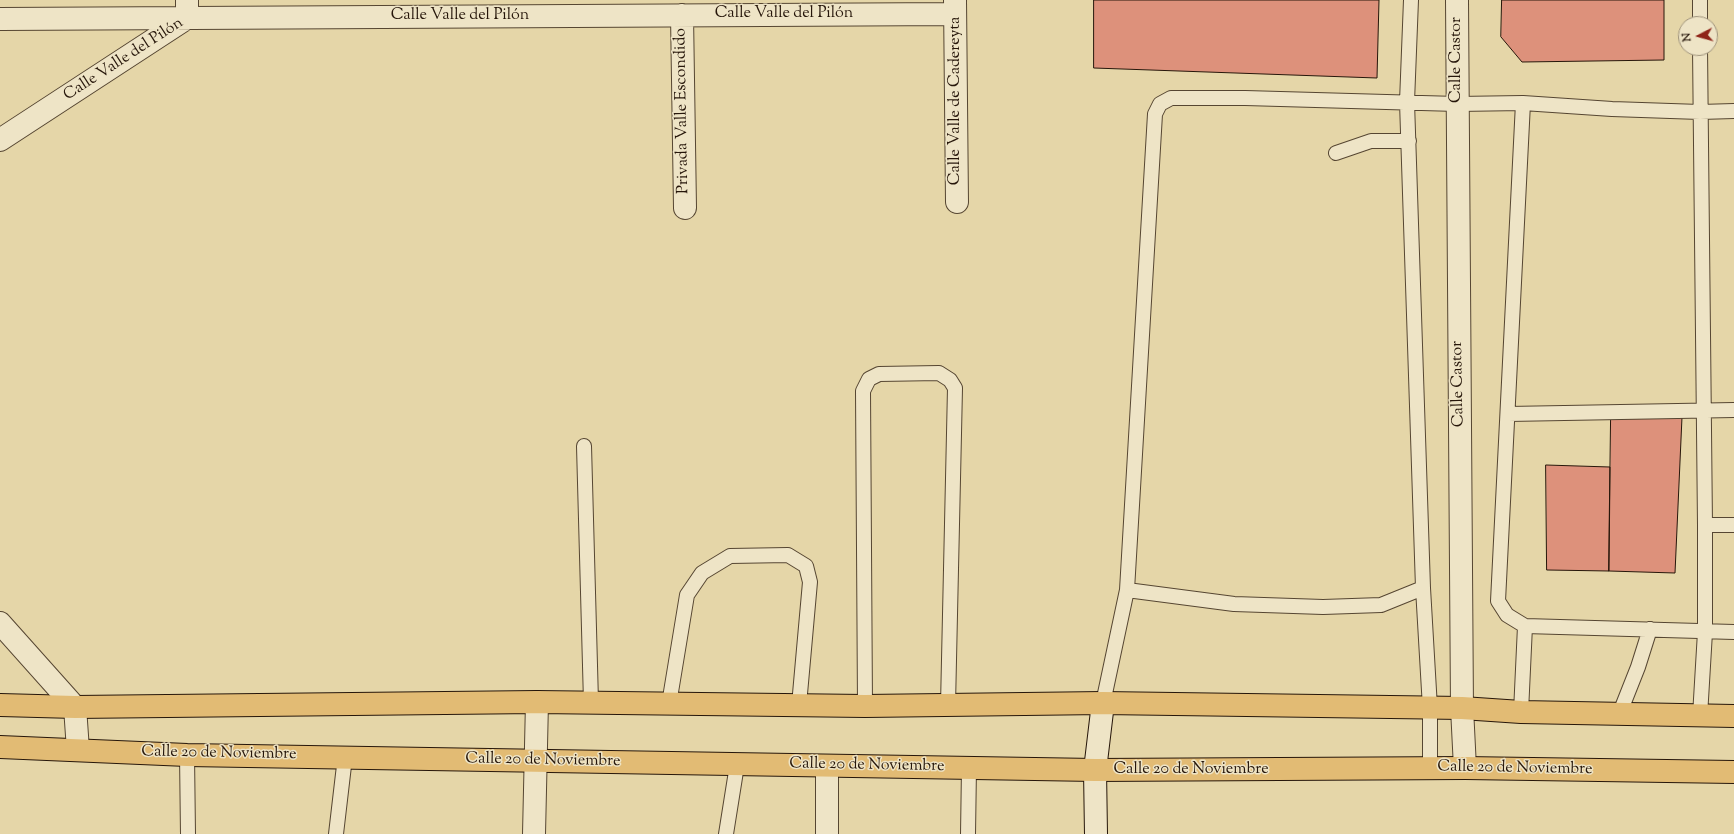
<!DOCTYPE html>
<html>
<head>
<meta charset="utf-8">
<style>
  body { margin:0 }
  #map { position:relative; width:1734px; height:834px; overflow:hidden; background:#e5d6a8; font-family:"Sorts Mill Goudy",serif }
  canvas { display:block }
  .north { position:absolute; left:1678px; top:16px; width:40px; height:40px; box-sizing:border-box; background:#eee4c6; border:1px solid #9e927b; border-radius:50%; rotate:264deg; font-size:11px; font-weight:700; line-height:16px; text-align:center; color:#26160a }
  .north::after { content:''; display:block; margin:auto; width:14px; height:18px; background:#8f2418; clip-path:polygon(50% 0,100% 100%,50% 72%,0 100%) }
</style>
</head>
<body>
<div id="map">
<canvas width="1734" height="834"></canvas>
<div class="north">N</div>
</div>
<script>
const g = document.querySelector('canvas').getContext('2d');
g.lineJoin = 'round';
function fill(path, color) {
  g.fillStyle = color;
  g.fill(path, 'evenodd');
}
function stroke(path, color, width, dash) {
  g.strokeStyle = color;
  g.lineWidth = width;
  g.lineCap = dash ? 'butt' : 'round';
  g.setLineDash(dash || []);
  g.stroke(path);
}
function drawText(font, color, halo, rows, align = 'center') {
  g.font = font + ' "Sorts Mill Goudy",serif';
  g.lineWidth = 3;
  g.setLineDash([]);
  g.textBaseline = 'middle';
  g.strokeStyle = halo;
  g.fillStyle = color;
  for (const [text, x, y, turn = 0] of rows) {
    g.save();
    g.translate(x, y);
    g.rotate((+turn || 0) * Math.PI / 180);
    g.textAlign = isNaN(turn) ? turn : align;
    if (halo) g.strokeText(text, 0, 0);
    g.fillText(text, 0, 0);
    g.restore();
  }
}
const building = new Path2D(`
  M1094,0H1379L1377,78L1094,68Z
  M1502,0H1664V60L1522,62L1501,37Z
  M1611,417H1682L1675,573L1609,571Z
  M1546,465L1610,467L1609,571L1547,570Z`);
const lane = new Path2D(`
  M1411,0L1407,102L1423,588L1430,708V768
  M1700,0V24
  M1700,48L1705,525V632L1700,716
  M1523,103L1498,601L1507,615L1525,626L1734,632
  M1336,153L1371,141H1409
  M1508,414L1734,410
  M584,446L591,702
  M1705,525H1734
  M1127,590L1234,604L1323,607L1381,605L1423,588
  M1103,703L1127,590L1155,114L1160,104L1171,98H1245L1457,104L1523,103L1612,109L1700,112L1734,111
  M669,704L687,595L702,573L730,556L788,555L806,566L810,582L799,705
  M865,706L863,391L869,379L879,374L939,373L950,380L955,388L948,705
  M1521,712L1525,626
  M1619,715L1638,667L1650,629
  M187,755L188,834
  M336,834L345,757
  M726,834L737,765
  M968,834L969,768`);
const street = new Path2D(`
  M955,0L957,202
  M1457,0L1462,708L1465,768
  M682,15L685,208
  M187,18V0
  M0,19L955,14
  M0,140L187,18
  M0,623L75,707L78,750
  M534,834L537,702
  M827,834V766`);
const secondary = new Path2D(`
  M1096,834L1095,770L1103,703`);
const primary = new Path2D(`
  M0,705L75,707L537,702L865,706L1103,703L1462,708L1521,712L1734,716
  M0,747L187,755L1095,770L1465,768L1734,772`);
const streetNames = [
  ["Calle Valle del Pilón",784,14],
  ["Calle Valle del Pilón",460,16],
  ["Calle Valle del Pilón",124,60,-33],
  ["Calle Castor",1457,60,-90],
  ["Calle Valle de Cadereyta",956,101,-90],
  ["Privada Valle Escondido",683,111,-91],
  ["Calle Castor",1459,384,-91],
  ["Calle 20 de Noviembre",219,754,1],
  ["Calle 20 de Noviembre",543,761,1],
  ["Calle 20 de Noviembre",867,766,1],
  ["Calle 20 de Noviembre",1515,769,1],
  ["Calle 20 de Noviembre",1191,770]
];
fill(building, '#dd917b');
stroke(building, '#26160a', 1);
stroke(lane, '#564632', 16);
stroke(street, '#564632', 24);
stroke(secondary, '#26160a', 24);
stroke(primary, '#26160a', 24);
stroke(lane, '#eee4c6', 14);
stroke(street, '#eee4c6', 22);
stroke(secondary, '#eee4c6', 22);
stroke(primary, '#e2bb74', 22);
drawText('16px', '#26160a', '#eee4c6', streetNames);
</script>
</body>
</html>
